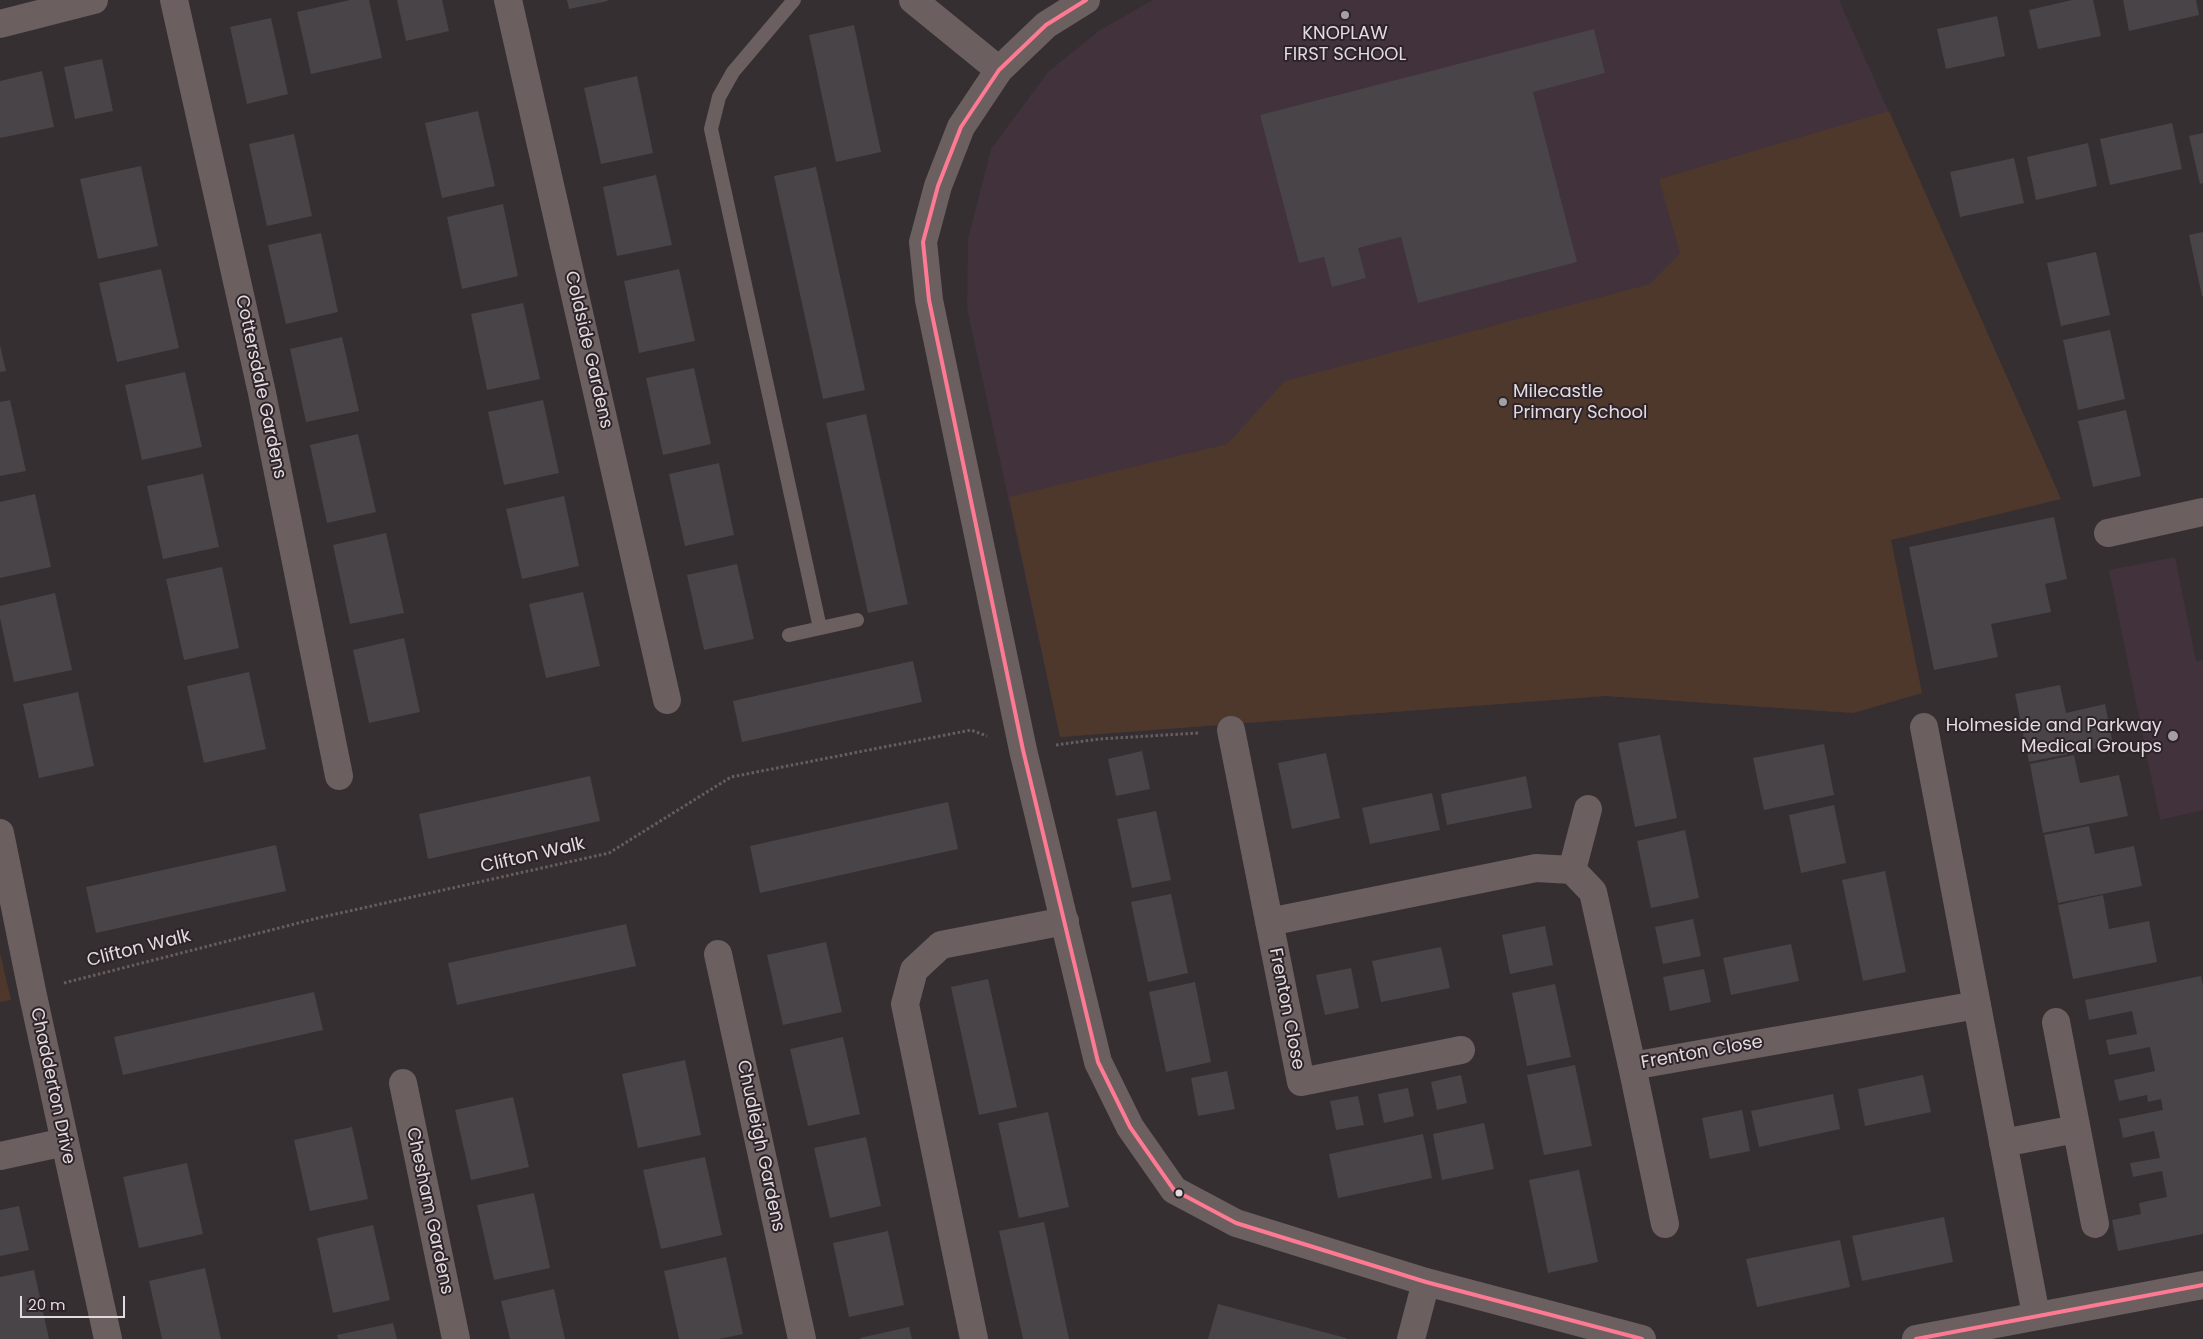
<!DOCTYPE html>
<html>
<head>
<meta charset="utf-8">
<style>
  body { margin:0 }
  #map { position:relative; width:2203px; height:1339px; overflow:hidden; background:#352f32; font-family:Poppins,sans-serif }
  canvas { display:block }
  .scale { position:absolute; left:20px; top:1296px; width:105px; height:22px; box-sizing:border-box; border:2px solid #e1dbdf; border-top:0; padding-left:6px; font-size:15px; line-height:18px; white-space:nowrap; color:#e1dbdf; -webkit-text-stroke:4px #2d2329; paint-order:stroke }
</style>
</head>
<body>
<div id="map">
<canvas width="2203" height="1339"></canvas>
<div class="scale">20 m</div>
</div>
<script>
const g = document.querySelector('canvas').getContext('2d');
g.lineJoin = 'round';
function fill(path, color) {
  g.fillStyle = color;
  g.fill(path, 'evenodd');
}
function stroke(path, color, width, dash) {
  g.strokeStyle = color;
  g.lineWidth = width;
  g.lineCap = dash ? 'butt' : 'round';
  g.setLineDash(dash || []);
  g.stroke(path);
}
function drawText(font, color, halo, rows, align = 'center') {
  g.font = font + ' Poppins,sans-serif';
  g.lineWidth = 4;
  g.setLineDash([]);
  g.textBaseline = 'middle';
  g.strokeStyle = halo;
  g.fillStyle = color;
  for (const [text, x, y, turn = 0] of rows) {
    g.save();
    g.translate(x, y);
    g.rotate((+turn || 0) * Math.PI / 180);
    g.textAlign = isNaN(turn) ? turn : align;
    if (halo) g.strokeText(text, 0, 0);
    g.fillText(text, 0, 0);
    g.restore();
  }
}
const built = new Path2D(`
  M1153,0H1839L2061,499L1891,540L1922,693L1853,713L1606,696L1060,737L967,308L968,239L991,149L1048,72L1100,30Z
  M2175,557L2196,661L2203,660V810L2160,820L2109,570Z`);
const green = new Path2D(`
  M1889,111L2061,499L1891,540L1922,693L1853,713L1606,696L1060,737L1009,497L1227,444L1285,381L1650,284L1680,253L1659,179Z
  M0,953L11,1000L0,1002Z`);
const building = new Path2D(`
  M350,0H369L382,58L311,74L297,12Z
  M397,0H442L449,31L406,41Z
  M567,0H607L608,1L569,9Z
  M2072,0H2093L2101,36L2038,49L2029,10Z
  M2123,0H2196L2199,15L2129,31Z
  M1997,16L2005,56L1946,69L1937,29Z
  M271,18L288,94L247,104L230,27Z
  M854,25L881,152L836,162L809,35Z
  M1594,29L1605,73L1533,92L1577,262L1418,303L1401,237L1358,248L1366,278L1332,287L1324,257L1299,263L1260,115Z
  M102,59L113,111L75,119L64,67Z
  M42,71L54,127L0,138V81Z
  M637,76L653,153L601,164L584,88Z
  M478,111L495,186L442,198L425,123Z
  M2172,123L2182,169L2110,185L2100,139Z
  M2203,133V183L2200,184L2189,136Z
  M294,134L312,216L267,226L249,144Z
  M2088,143L2097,186L2036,200L2027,157Z
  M2014,158L2024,203L1960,217L1950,172Z
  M141,166L158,246L98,259L80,179Z
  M816,167L865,390L823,399L774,176Z
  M656,175L672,245L617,256L603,187Z
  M503,204L518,276L462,289L447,217Z
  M2203,232V296H2202L2189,235Z
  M321,233L338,312L286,324L268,245Z
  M2096,252L2110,315L2061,326L2047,263Z
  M161,269L179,348L117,362L99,283Z
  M679,269L695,341L639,353L624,281Z
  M523,303L540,379L487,390L471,314Z
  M2110,330L2125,399L2078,410L2063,340Z
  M342,337L359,411L306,422L290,349Z
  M0,345L6,371L0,372Z
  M694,368L711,444L663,455L646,378Z
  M185,372L202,447L142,460L125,385Z
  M10,400L26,471L0,476V402Z
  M543,400L559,473L504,485L488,412Z
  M2126,410L2141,476L2093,487L2078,421Z
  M866,414L908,604L868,613L826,423Z
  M358,434L376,512L327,523L310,445Z
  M719,463L734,535L685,546L669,474Z
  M203,474L219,547L163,559L147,486Z
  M35,494L51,567L0,578V502Z
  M564,496L579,566L522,579L506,509Z
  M2054,517L2067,579L2045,584L2051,612L1991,624L1998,657L1934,670L1909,547Z
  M386,533L404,613L350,624L333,545Z
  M737,564L754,639L704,650L687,575Z
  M222,567L239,648L184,660L166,579Z
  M583,592L600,666L546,678L529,604Z
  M55,593L72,670L14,682L0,618V606Z
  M404,638L420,712L369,723L353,650Z
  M913,661L922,702L742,742L733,701Z
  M249,672L266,749L204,763L187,686Z
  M2060,685L2066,713L2105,704L2113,745L2029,762L2015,694Z
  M78,692L94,766L39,778L23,704Z
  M1660,735L1677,818L1635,827L1618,743Z
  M1824,744L1834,795L1764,810L1753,758Z
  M1142,751L1150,789L1116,796L1108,759Z
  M1326,753L1340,818L1292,829L1278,763Z
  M2074,755L2080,783L2119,775L2128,816L2043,833L2030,764Z
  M590,776L600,821L428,859L419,814Z
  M1526,776L1532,808L1447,825L1441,794Z
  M1432,793L1440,830L1370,844L1362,808Z
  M948,802L958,849L760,893L750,846Z
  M1834,805L1846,863L1801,873L1789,815Z
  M1156,811L1171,880L1132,888L1117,819Z
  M2089,826L2095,854L2134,846L2142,886L2058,903L2044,835Z
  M1685,830L1699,898L1651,908L1637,841Z
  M276,845L286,891L96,933L86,887Z
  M1885,871L1906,972L1863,981L1842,880Z
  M1171,894L1188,973L1148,982L1131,902Z
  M2103,895L2109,929L2149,921L2157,962L2073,979L2058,905Z
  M1693,919L1701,956L1663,964L1655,927Z
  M626,924L636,966L457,1005L448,963Z
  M1545,926L1553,965L1510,974L1502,935Z
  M826,942L842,1012L783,1025L767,955Z
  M1791,944L1799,981L1731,995L1723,958Z
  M1441,947L1450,988L1381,1002L1372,961Z
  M1351,968L1359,1008L1325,1015L1316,975Z
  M1704,969L1711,1002L1670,1011L1663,977Z
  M2201,976L2203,986V1234L2118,1251L2112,1220L2141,1214L2139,1203L2167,1197L2162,1171L2133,1177L2130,1163L2160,1158L2154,1131L2123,1138L2119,1119L2163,1110L2161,1099L2148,1102L2147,1095L2119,1101L2114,1080L2155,1071L2150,1047L2109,1055L2106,1040L2137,1034L2132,1011L2089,1020L2085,1000Z
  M988,979L1017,1107L979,1115L951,987Z
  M1195,982L1211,1062L1166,1072L1149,992Z
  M1555,984L1571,1057L1527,1066L1512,993Z
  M314,992L323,1030L123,1075L114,1037Z
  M843,1037L860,1114L808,1126L790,1049Z
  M685,1060L701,1135L638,1148L622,1074Z
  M1575,1065L1592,1146L1544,1155L1527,1075Z
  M1227,1071L1235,1109L1198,1116L1191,1078Z
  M1461,1075L1467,1103L1437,1110L1431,1082Z
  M1923,1075L1931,1112L1865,1126L1858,1089Z
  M1408,1088L1414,1116L1384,1123L1378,1094Z
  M1833,1094L1840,1129L1759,1147L1751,1111Z
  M1358,1096L1364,1125L1336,1130L1330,1101Z
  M513,1097L529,1167L471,1180L455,1110Z
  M1742,1110L1750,1151L1710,1159L1702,1118Z
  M1048,1112L1069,1207L1019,1218L998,1123Z
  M1484,1123L1494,1169L1442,1180L1433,1134Z
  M352,1127L368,1199L310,1211L294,1140Z
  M1423,1134L1432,1178L1338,1198L1329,1154Z
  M866,1137L881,1206L830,1218L814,1148Z
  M705,1157L722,1235L661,1249L643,1170Z
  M187,1163L203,1234L139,1248L123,1177Z
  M1579,1170L1598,1262L1548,1273L1529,1180Z
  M534,1193L550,1268L494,1280L477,1205Z
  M19,1206L29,1250L0,1256V1210Z
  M1944,1217L1953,1262L1862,1281L1852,1236Z
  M1044,1222L1069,1339H1023L999,1231Z
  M373,1225L390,1300L333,1313L317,1238Z
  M888,1231L904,1305L849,1317L833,1243Z
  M1840,1240L1850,1287L1757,1307L1746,1259Z
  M726,1257L743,1334L719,1339H679L664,1271Z
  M205,1268L221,1339H162L149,1281Z
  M34,1270L49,1339H0V1277Z
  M554,1289L565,1339H510L501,1301Z
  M1218,1304L1346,1338V1339H1208Z
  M393,1323L397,1339H338L337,1335Z
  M909,1327L912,1339H860V1338Z`);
const path = new Path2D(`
  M1056,745L1099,739L1199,733
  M64,983L318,918L609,853L731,777L971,730L987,736`);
const lane = new Path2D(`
  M794,0L733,72L719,97L711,129L820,628
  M789,635L857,620`);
const street = new Path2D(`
  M174,0L262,393L339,776
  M508,0L667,700
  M913,0L999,70
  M1086,0L1046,25L999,70L961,127L938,186L923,242L929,300L1023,750L1098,1062L1130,1127L1174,1190L1236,1223L1426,1282L1642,1339
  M0,24L94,0
  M2108,533L2203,512
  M1924,727L2036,1315
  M1231,730L1301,1082L1461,1050
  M0,833L32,991L108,1339
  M1572,870L1588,809
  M1269,922L1536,868L1572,870L1593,892L1632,1066L1977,1005
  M718,954L802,1339
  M2056,1022L2095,1224
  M1632,1066L1665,1224
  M403,1083L456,1339
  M2003,1143L2076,1129
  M0,1156L65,1142
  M974,1339L905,1004L914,970L941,945L1065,921
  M1411,1339L1426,1282
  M1916,1339L2203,1285`);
const bus1 = new Path2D(`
  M1086,0L1046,25L999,70L961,127L938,186L923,242L929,300L1023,750L1098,1062L1130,1127L1174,1190L1236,1223L1426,1282L1642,1339
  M1916,1339L2203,1285`);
const markers = [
  [1345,15,5,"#a59fa2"],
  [1503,402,5,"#a59fa2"],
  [2173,736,6,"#a59fa2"],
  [1179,1193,4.5,"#e1dbdf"]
];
const poiNames = [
  ["KNOPLAW",1345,34],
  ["FIRST SCHOOL",1345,55],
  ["Milecastle",1513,392,"left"],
  ["Primary School",1513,413,"left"],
  ["Holmeside and Parkway",2162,726,"right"],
  ["Medical Groups",2162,747,"right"]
];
const streetNames = [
  ["Coldside Gardens",588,350,77],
  ["Cottersdale Gardens",260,387,78],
  ["Clifton Walk",533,856,-13],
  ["Clifton Walk",139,949,-14],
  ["Frenton Close",1286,1009,79],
  ["Frenton Close",1702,1053,-10],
  ["Chadderton Drive",52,1086,78],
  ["Chudleigh Gardens",760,1146,78],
  ["Chesham Gardens",429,1211,78]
];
fill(built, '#41323c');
fill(green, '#4e382c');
fill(building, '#484447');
stroke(path, '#675e60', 3, [2.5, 2.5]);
stroke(lane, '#6b5f60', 14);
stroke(street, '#6b5f60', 28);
stroke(bus1, '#fe7a93', 4);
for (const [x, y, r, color] of markers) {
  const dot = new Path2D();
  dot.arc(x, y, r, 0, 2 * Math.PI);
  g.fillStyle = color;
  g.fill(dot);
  stroke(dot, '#2d2329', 2);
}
drawText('18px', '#e1dbdf', '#2d2329', poiNames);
drawText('18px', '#e1dbdf', '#2d2329', streetNames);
</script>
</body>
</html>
